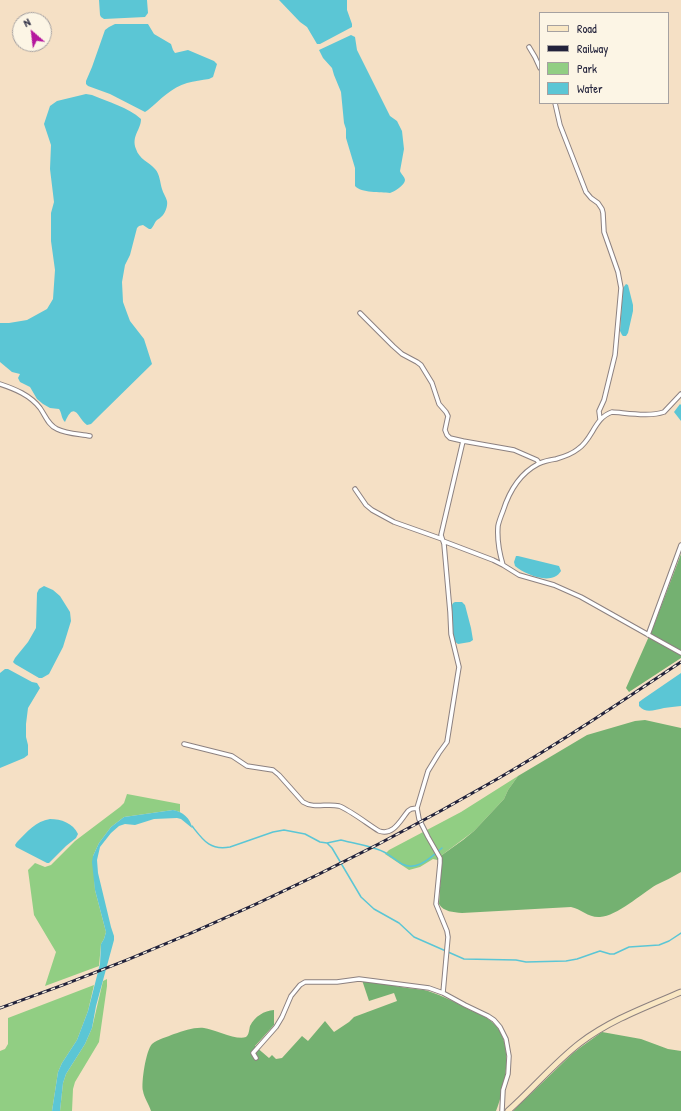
<!DOCTYPE html>
<html>
<head>
<meta charset="utf-8">
<style>
  body { margin:0 }
  #map { position:relative; width:681px; height:1111px; overflow:hidden; background:#f5e0c5; font-family:"Patrick Hand",sans-serif }
  canvas { display:block }
  .legend { position:absolute; left:539px; top:12px; width:130px; height:92px; box-sizing:border-box; background:#fcf5e5; border:1px solid #a5a1a1; margin:0; padding:5px 7px; list-style:none; font-size:12px; color:#22223b }
  .legend li { display:flex; align-items:center; gap:8px; height:20px }
  .legend b { width:20px; border:1px solid #a5a1a1 }
  .north { position:absolute; left:12px; top:12px; width:40px; height:40px; box-sizing:border-box; background:#fcf5e5; border:1px solid #a5a1a1; border-radius:50%; rotate:332deg; font-size:11px; font-weight:700; line-height:16px; text-align:center; color:#22223b }
  .north::after { content:''; display:block; margin:auto; width:14px; height:18px; background:#b5179e; clip-path:polygon(50% 0,100% 100%,50% 72%,0 100%) }
</style>
</head>
<body>
<div id="map">
<canvas width="681" height="1111"></canvas>
<ul class="legend">
<li><b style="height:5px;background:#f9e7c3"></b>Road</li>
<li><b style="height:5px;background:#22223b"></b>Railway</li>
<li><b style="height:11px;background:#91ce83"></b>Park</li>
<li><b style="height:11px;background:#5bc6d5"></b>Water</li>
</ul>
<div class="north">N</div>
</div>
<script>
const g = document.querySelector('canvas').getContext('2d');
g.lineJoin = 'round';
function fill(path, color) {
  g.fillStyle = color;
  g.fill(path, 'evenodd');
}
function stroke(path, color, width, dash) {
  g.strokeStyle = color;
  g.lineWidth = width;
  g.lineCap = dash ? 'butt' : 'round';
  g.setLineDash(dash || []);
  g.stroke(path);
}
const green = new Path2D(`
  M518,776L508,790L504,799L474,831L442,855V861L433,859L420,867L409,870L385,854L389,850L461,812Z
  M127,794L180,804V812L173,810L124,817L111,827L99,843L93,856L95,890L106,932L104,939L101,944L99,966L45,986L56,952L34,915L28,870L35,863L45,867L51,865L75,841L120,807L124,803Z
  M107,979V986L99,1042L75,1082L73,1089L72,1111H60L63,1083L66,1074L85,1044L92,1028L103,981Z
  M94,985L88,1011L77,1040L62,1063L58,1072L52,1111H0V1051L5,1049L8,1044V1018Z`);
const forest = new Path2D(`
  M681,554V658L629,692L626,688L654,625Z
  M645,720L681,728V872C673,877 664,881 656,885C641,894 617,916 600,917C589,918 581,909 571,907L462,913C453,912 444,912 439,904L442,855L463,840L474,831L504,799L508,790L518,776L587,735L635,721Z
  M362,980C377,983 392,985 407,988C414,989 422,989 428,991C443,996 457,1003 470,1010C479,1014 490,1018 496,1026C514,1046 505,1089 496,1111H151C149,1104 144,1098 143,1091C141,1083 146,1050 152,1044C158,1039 167,1037 174,1034C184,1031 194,1027 204,1028C214,1029 237,1041 246,1037C249,1035 249,1030 250,1026C255,1016 264,1011 274,1010V1025L255,1046L269,1058L272,1055L276,1059L282,1058L302,1036L308,1041L325,1021L334,1032L349,1022L354,1017L397,1001L394,993L369,1001Z
  M602,1032L641,1039L668,1049L681,1051V1111H513L572,1054L581,1047Z`);
const water = new Path2D(`
  M99,0H147L148,13L145,17L104,19L101,17L100,15Z
  M279,0H347V10L352,24V27L320,44H317L307,27L300,22Z
  M115,24H148L154,34L171,44L173,50L175,53L188,50L214,61L217,64L213,77L209,79C202,80 194,81 187,83C172,87 160,100 148,110L145,112L110,94L88,86L86,84V81L92,67L105,30L109,27Z
  M351,35L355,37L357,50L390,116L397,121L402,131L404,149L400,171C401,174 405,177 405,180C405,185 394,192 390,193C381,192 361,193 355,186V168L346,138V129L344,123L341,92L334,75L332,68L323,58L319,50Z
  M86,94L92,95C108,102 128,107 141,119C141,130 131,136 136,149C139,159 149,162 155,169C160,174 160,183 162,189C163,193 166,197 167,201C168,206 165,214 161,217C159,219 158,219 156,221C154,224 153,227 151,229H149L143,225L139,226L137,228L130,255L125,265L122,282L123,302L127,313L130,321L144,339L152,364L98,417L91,424L87,425C78,419 75,399 65,422C61,418 62,413 59,409L50,408L43,404L37,399L30,387L20,382L18,378L20,374L12,372L0,362V323H9L27,320L47,309L53,299L55,270L51,241V213L54,202L50,169L51,145L44,124L50,106L57,101Z
  M626,284L628,285L633,305V311L628,333L626,336H623L622,335L620,331L623,288Z
  M680,404L681,405V421L674,412Z
  M516,556H518L559,566L561,571C552,586 526,575 515,566L514,562Z
  M44,586L53,590L60,596L70,612L71,621L63,647L49,674L42,678H39L15,664L13,662L15,658L28,642L36,628L37,593L39,589Z
  M455,602H462L465,605L471,628L473,640L470,642L458,644L454,641L452,627V605L453,603Z
  M5,669H8L32,682L37,683L40,688L28,708L26,724V737L28,745V755L24,758L0,768V673Z
  M681,673V706C675,707 669,707 664,708C654,710 646,714 639,706V702L643,699Z
  M173,810C182,811 191,819 192,828L181,819L177,818L154,819L135,825L125,824L119,826L111,833L100,847L97,860L98,873L111,927L114,936V940L96,1006L92,1028L85,1044L66,1074L63,1083L60,1111H52L58,1072L62,1063L77,1040L88,1011L100,964L101,944L104,939L106,932L95,890L92,862L93,856L99,843L111,827L124,817Z
  M50,819C61,819 73,823 78,834L76,838L66,846L49,863H47L16,847L15,845L17,842C27,832 36,821 50,819Z`);
const stream = new Path2D(`
  M192,826C203,840 210,851 230,847L273,832L284,830L305,834L320,842L327,843L341,840L345,841C357,844 372,846 384,852C390,855 395,860 402,864C417,872 431,857 442,848
  M327,843L332,848L361,897L374,909L399,923L414,937L464,959L516,960L526,962L566,961L577,959L597,952L600,951L610,954H614L629,947L659,945L669,941L681,933`);
const street = new Path2D(`
  M529,47L535,57L540,68
  M555,103L560,125L586,192L591,198L598,203L602,209L603,213L604,232L618,272L621,288L615,355L604,400L599,411L600,419
  M360,313L393,346L402,354L417,362L421,365L432,383L439,404L446,412L448,416L445,430L447,435L450,438L463,441L441,535L444,544L450,612L451,634L459,667L458,673L447,742L439,753L428,771L417,808L419,819L428,837L440,858V863L436,904L447,931L448,937L443,993
  M0,384C15,389 30,395 40,408C45,415 48,425 57,429C67,434 80,434 90,436
  M463,441L514,450L537,460L539,463
  M355,489L366,505L372,510L394,522L442,539
  M443,541L493,560L503,565L519,575L554,585L581,597L654,638L681,653
  M503,565C499,552 497,539 498,526C499,521 501,516 503,511C509,492 519,474 538,464C544,461 549,460 556,459C563,457 572,454 578,449C593,439 594,418 612,412C627,413 650,417 664,412L681,394
  M648,635L681,545
  M184,744L232,756L247,766L273,770L279,775L303,802C314,809 327,803 339,806C350,810 369,825 379,831C393,836 400,821 408,811L411,809L417,808
  M256,1058L253,1053L276,1027L282,1017L291,996L300,985L305,982H337L359,979L429,988L443,993L465,1005L488,1016L494,1020L500,1027L506,1039L509,1056L508,1074L503,1090L502,1111`);
const secondary = new Path2D(`
  M508,1111C533,1089 554,1063 580,1043C610,1020 646,1007 681,992`);
const rail = new Path2D(`
  M0,1008C173,947 340,870 499,778C561,742 621,702 681,662`);
fill(green, '#91ce83');
fill(forest, '#74b171');
fill(water, '#5bc6d5');
stroke(stream, '#5bc6d5', 1.5);
stroke(street, '#8c8180', 5.5);
stroke(secondary, '#8c8180', 7);
stroke(street, '#fff', 3.5);
stroke(secondary, '#f9e7c3', 5);
stroke(rail, '#22223b', 3);
stroke(rail, '#fcf5e5', 1.5, [4.5]);
</script>
</body>
</html>
